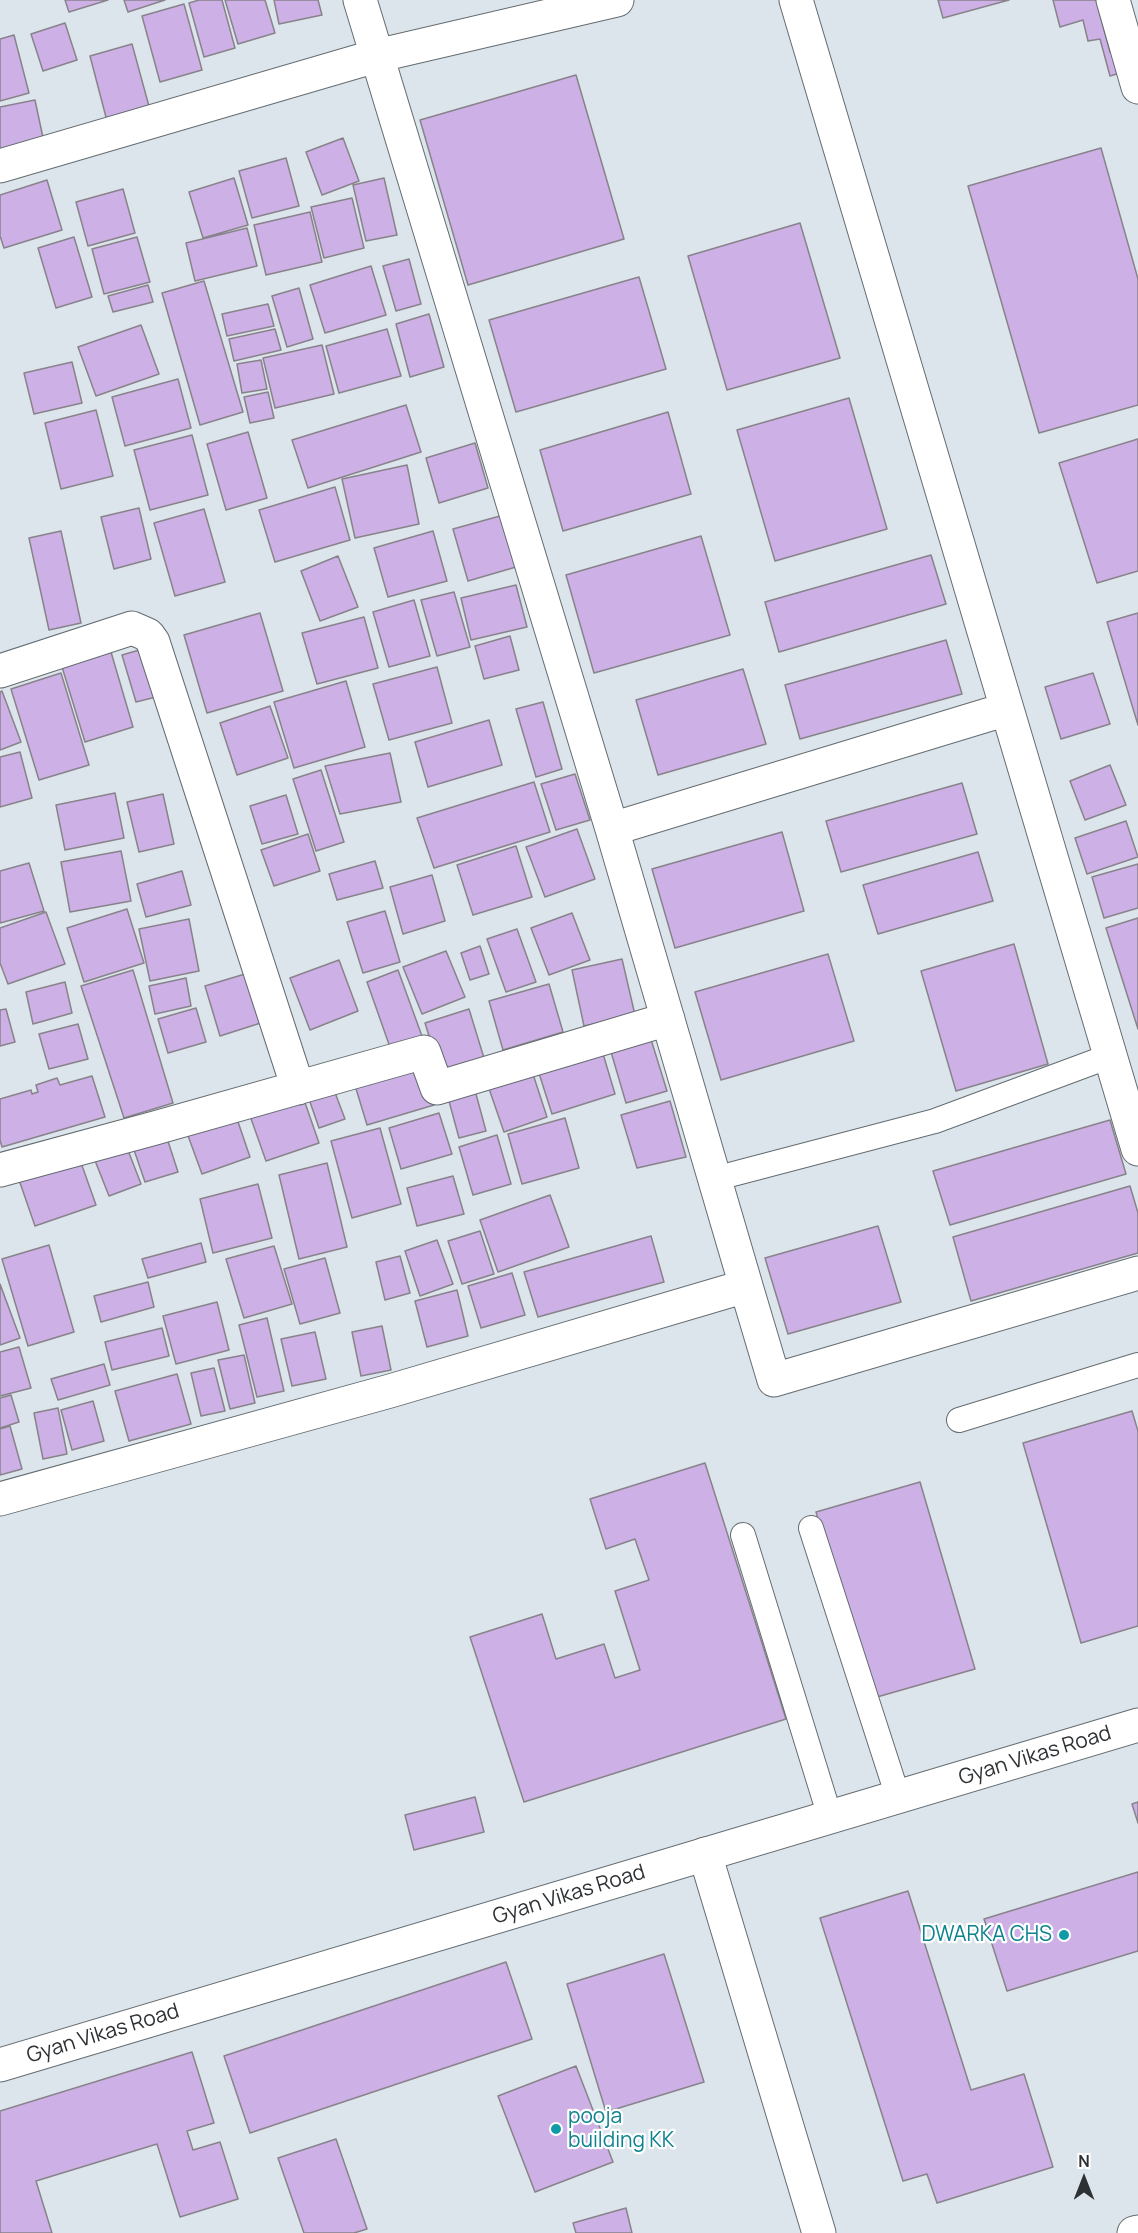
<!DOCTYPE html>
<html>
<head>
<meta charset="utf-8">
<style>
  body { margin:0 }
  #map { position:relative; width:1138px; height:2233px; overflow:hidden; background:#dce5eb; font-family:Manrope,sans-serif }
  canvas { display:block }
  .north { position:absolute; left:1054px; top:2149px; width:60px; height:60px; -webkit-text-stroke:4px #fff; paint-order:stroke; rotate:0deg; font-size:16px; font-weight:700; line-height:24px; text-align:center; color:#2e3134 }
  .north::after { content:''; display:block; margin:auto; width:21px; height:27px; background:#2e3134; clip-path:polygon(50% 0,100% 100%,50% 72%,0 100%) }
</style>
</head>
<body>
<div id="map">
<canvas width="1138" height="2233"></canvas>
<div class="north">N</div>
</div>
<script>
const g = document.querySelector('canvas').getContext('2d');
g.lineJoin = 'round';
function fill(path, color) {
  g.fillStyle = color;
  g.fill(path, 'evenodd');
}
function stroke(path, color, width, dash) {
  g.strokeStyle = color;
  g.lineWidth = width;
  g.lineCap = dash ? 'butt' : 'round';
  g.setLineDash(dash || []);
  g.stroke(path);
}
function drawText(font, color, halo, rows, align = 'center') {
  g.font = font + ' Manrope,sans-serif';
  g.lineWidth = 4.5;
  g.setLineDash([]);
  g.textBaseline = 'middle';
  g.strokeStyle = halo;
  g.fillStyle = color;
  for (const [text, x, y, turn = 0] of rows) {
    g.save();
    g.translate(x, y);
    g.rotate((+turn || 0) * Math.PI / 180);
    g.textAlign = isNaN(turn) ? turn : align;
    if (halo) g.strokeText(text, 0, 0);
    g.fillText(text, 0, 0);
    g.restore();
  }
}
const building = new Path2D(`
  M65,0H108L69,12Z
  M124,0H165L128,12Z
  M199,0H222L235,48L204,57L189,3Z
  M225,0H265L275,33L238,44Z
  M274,0H318L322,15L279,24Z
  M938,0H1009L943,18Z
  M1053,0H1096L1110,52L1114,50L1120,73L1110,76L1100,39L1088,41L1083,20L1060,27Z
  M184,4L202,70L160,82L142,16Z
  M65,23L77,60L43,71L31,34Z
  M14,35L29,93L0,101V39Z
  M132,44L150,110L107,121L90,56Z
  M576,75L624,239L468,285L420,120Z
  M35,100L45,147L0,157V107Z
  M343,138L359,181L322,195L306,152Z
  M1101,148L1138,279V405L1039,433L968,186Z
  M286,158L299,206L252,218L239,171Z
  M234,178L248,225L203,238L189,192Z
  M384,178L397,235L366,241L353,185Z
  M47,180L62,230L4,248L0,236V195Z
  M123,189L135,233L88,246L76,202Z
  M352,198L364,248L324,258L311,207Z
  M310,212L322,262L266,275L254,225Z
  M800,223L840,358L727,390L688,256Z
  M247,228L257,266L195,281L186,243Z
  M74,237L92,297L56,308L38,248Z
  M137,237L150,282L104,294L92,249Z
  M409,259L421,304L396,311L383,266Z
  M371,266L386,315L325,333L310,285Z
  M639,277L666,369L516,412L489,320Z
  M204,281L243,412L200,425L162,293Z
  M148,285L153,302L113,312L108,296Z
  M299,288L313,339L287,347L272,296Z
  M268,304L274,326L227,336L222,314Z
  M429,314L444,367L410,377L396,324Z
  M141,325L159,374L96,396L78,347Z
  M275,329L281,350L234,361L229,339Z
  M387,329L401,376L339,393L326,346Z
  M322,345L334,394L275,408L263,358Z
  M261,360L267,389L242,393L237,364Z
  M72,362L82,403L34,414L24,373Z
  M178,379L191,428L125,446L112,397Z
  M268,392L274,418L250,423L244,397Z
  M849,398L887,529L775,561L737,430Z
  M406,405L421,452L308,488L292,440Z
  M96,410L113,476L61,489L45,423Z
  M668,412L691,494L563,531L540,450Z
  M248,432L267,498L226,510L207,444Z
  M192,435L208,495L150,510L134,450Z
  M1138,439V571L1097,583L1059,463Z
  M475,443L488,488L439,503L426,458Z
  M407,465L419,524L355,538L342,479Z
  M335,487L350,540L275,562L259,510Z
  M139,508L151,559L114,569L101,517Z
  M204,509L225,582L175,596L154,523Z
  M500,516L516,567L468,581L453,529Z
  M61,531L81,623L49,630L29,538Z
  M433,531L447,581L388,597L374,548Z
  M701,536L730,635L594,673L566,575Z
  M931,555L946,604L779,652L765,602Z
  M338,556L358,607L320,621L301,571Z
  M516,585L527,627L471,640L461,598Z
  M454,592L470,647L437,656L421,600Z
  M414,600L430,656L389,667L373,612Z
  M260,613L283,691L207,713L184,635Z
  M1138,613V725L1107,622Z
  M364,617L378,668L317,684L302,633Z
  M510,636L519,670L484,679L475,646Z
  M946,640L962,694L800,739L785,685Z
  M146,648L160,696L136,702L122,655Z
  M111,652L133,727L85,742L62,667Z
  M437,667L452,723L389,740L373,684Z
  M743,669L766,744L658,775L636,700Z
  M61,673L89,765L39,780L11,689Z
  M1093,673L1110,724L1061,739L1045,687Z
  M346,681L365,747L294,768L274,702Z
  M2,691L21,742L0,750V692Z
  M543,702L562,769L536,777L516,709Z
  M270,706L288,758L237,775L220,723Z
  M489,720L502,765L428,787L415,742Z
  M20,752L32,798L0,807V757Z
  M390,753L401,802L340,814L325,766Z
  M1110,765L1126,805L1085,820L1070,781Z
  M321,770L344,842L316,851L293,779Z
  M575,774L590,820L556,830L541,784Z
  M534,782L550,832L434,868L417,818Z
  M962,783L977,834L841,872L826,821Z
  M115,793L124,838L65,850L56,805Z
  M163,794L174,844L139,852L127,802Z
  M286,795L298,834L262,844L250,806Z
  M1126,821L1138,857L1087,874L1075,838Z
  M577,829L595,879L545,897L526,847Z
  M782,832L804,911L675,948L652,869Z
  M308,834L320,871L274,886L261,850Z
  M516,846L532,897L473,915L457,865Z
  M121,851L131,901L70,912L61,862Z
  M978,852L993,901L878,934L863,885Z
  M375,861L383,888L337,900L329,874Z
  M29,863L44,911L0,923V871Z
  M1138,864V908L1104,918L1092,877Z
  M182,871L191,905L146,917L137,884Z
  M432,875L445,921L403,934L390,887Z
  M127,909L144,963L84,982L67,928Z
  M385,911L400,962L363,973L347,922Z
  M46,912L65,964L8,984L0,963V928Z
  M572,913L590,960L549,975L531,928Z
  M1138,918V1029L1106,928Z
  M189,919L199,971L150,981L139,929Z
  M517,929L536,982L506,992L487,939Z
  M1014,944L1048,1064L956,1091L921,971Z
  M480,946L489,974L470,980L461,953Z
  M446,951L465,997L422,1014L403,967Z
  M828,954L854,1041L721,1080L695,992Z
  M622,959L635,1015L584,1026L572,970Z
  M339,960L358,1011L310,1030L290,978Z
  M133,970L173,1103L124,1118L81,986Z
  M398,970L423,1039L391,1050L367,982Z
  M255,971L270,1020L220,1036L205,986Z
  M186,978L191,1006L155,1014L149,986Z
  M65,982L72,1013L33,1024L26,992Z
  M549,984L563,1032L503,1050L489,1001Z
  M196,1008L206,1042L168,1053L158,1019Z
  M6,1009L15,1042L0,1046V1010Z
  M469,1009L484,1058L440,1071L425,1023Z
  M78,1024L88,1059L49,1069L39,1034Z
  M649,1033L667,1091L626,1103L609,1045Z
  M601,1047L615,1094L552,1114L537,1067Z
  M421,1062L434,1105L367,1125L354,1082Z
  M530,1065L547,1117L504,1132L486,1080Z
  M92,1076L105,1117L2,1147L0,1140V1099L31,1090L32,1094L38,1092L36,1085L57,1078L60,1085Z
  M473,1083L486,1131L459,1138L446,1090Z
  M334,1090L345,1119L319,1128L309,1099Z
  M302,1094L319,1143L266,1161L249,1113Z
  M670,1101L686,1157L637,1168L621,1115Z
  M439,1113L452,1154L401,1169L389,1128Z
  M236,1116L250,1157L202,1174L187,1133Z
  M565,1118L579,1168L522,1184L508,1134Z
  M1110,1120L1126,1174L950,1225L933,1171Z
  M380,1128L401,1204L352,1218L331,1141Z
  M165,1132L178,1172L145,1182L132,1144Z
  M497,1135L511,1184L473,1195L459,1147Z
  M126,1145L141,1184L109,1196L94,1158Z
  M79,1157L96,1205L35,1226L18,1177Z
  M327,1163L347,1247L299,1259L279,1175Z
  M453,1176L464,1214L417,1226L407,1188Z
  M258,1184L272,1238L213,1253L200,1199Z
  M1130,1186L1138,1213V1253L971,1301L953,1237Z
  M550,1195L569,1247L498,1272L480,1220Z
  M878,1226L901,1302L788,1334L765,1258Z
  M480,1231L494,1274L462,1284L448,1241Z
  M651,1236L664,1282L538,1317L524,1272Z
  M437,1240L453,1284L420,1296L405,1251Z
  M201,1243L206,1262L148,1278L142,1259Z
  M49,1245L74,1332L28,1346L2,1259Z
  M274,1246L292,1304L244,1318L226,1259Z
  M400,1256L410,1293L385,1300L376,1262Z
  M325,1258L340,1313L300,1324L284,1269Z
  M512,1273L525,1315L481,1328L468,1286Z
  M148,1282L154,1307L101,1322L94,1296Z
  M0,1284L20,1338L0,1345Z
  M457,1290L468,1336L427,1347L415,1301Z
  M217,1302L229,1350L176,1364L163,1316Z
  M267,1318L284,1391L257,1397L239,1325Z
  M382,1326L391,1370L361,1376L352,1332Z
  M162,1328L169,1356L112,1370L105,1342Z
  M315,1332L326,1379L292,1386L281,1339Z
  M19,1347L31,1388L0,1396V1352Z
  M244,1355L255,1403L230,1409L218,1360Z
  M104,1364L110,1385L58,1400L51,1379Z
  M214,1368L225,1411L201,1416L191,1373Z
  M177,1374L191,1424L129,1441L115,1391Z
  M11,1395L19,1422L0,1428V1398Z
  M93,1401L104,1441L72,1450L61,1410Z
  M58,1408L67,1454L43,1459L34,1413Z
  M1132,1411L1138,1431V1626L1081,1643L1023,1443Z
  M10,1426L22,1469L0,1475V1429Z
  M705,1463L786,1719L524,1802L470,1637L542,1614L556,1659L604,1644L615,1678L640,1670L615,1591L649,1580L635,1539L606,1549L590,1499Z
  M920,1482L975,1669L870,1699L816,1512Z
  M475,1797L484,1832L414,1850L405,1815Z
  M1138,1802V1823L1132,1804Z
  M1138,1872V1951L1007,1991L984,1919Z
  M908,1891L971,2090L1024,2074L1053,2167L937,2203L927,2174L903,2181L820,1918Z
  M664,1954L704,2082L606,2112L567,1984Z
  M506,1962L532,2039L250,2133L224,2056Z
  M192,2052L214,2123L187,2131L193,2150L220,2142L238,2199L180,2217L157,2144L36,2181L52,2233H0V2111Z
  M576,2066L613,2162L535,2192L498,2096Z
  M336,2139L367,2229L354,2233H304L278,2158Z
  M626,2208L632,2233H576L573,2223Z`);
const lane = new Path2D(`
  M714,1179L935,1121L1110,1056
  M959,1420L1138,1365
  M811,1528L898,1797
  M743,1535L830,1817`);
const street = new Path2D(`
  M796,0L1138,1149
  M0,166L376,56L617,0
  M0,671L132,628L148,635L153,642L298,1088
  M612,829L1007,709
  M0,1170L155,1128L424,1052L437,1088L668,1019
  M746,1286L774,1380L1138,1273
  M0,1499L390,1391L746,1286L612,829L360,0
  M705,1854L819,2233
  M1134,2233L1138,2232`);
const secondary = new Path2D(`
  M1113,0L1138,87
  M0,2065L1138,1725`);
const markers = [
  [1064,1935,6,"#0f9aa8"],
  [556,2129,6,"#0f9aa8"]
];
const streetNames = [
  ["Gyan Vikas Road",1035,1756,-17],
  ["Gyan Vikas Road",569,1895,-17],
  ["Gyan Vikas Road",103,2034,-17]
];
const cultureNames = [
  ["DWARKA CHS",1052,1935],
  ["pooja",568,2117,"left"],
  ["building KK",568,2141,"left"]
];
fill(building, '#cdb0e5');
stroke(building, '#88838b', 1.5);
stroke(lane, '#646c71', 26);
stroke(street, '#646c71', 35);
stroke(secondary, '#646c71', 35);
stroke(lane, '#fff', 24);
stroke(street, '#fff', 33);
stroke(secondary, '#fff', 33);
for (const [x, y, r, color] of markers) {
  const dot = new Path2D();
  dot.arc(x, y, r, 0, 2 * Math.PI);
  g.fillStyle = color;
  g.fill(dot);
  stroke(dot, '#fff', 2);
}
drawText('21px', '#2e3134', '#fff', streetNames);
drawText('21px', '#0d838f', '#fff', cultureNames, 'right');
</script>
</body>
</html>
